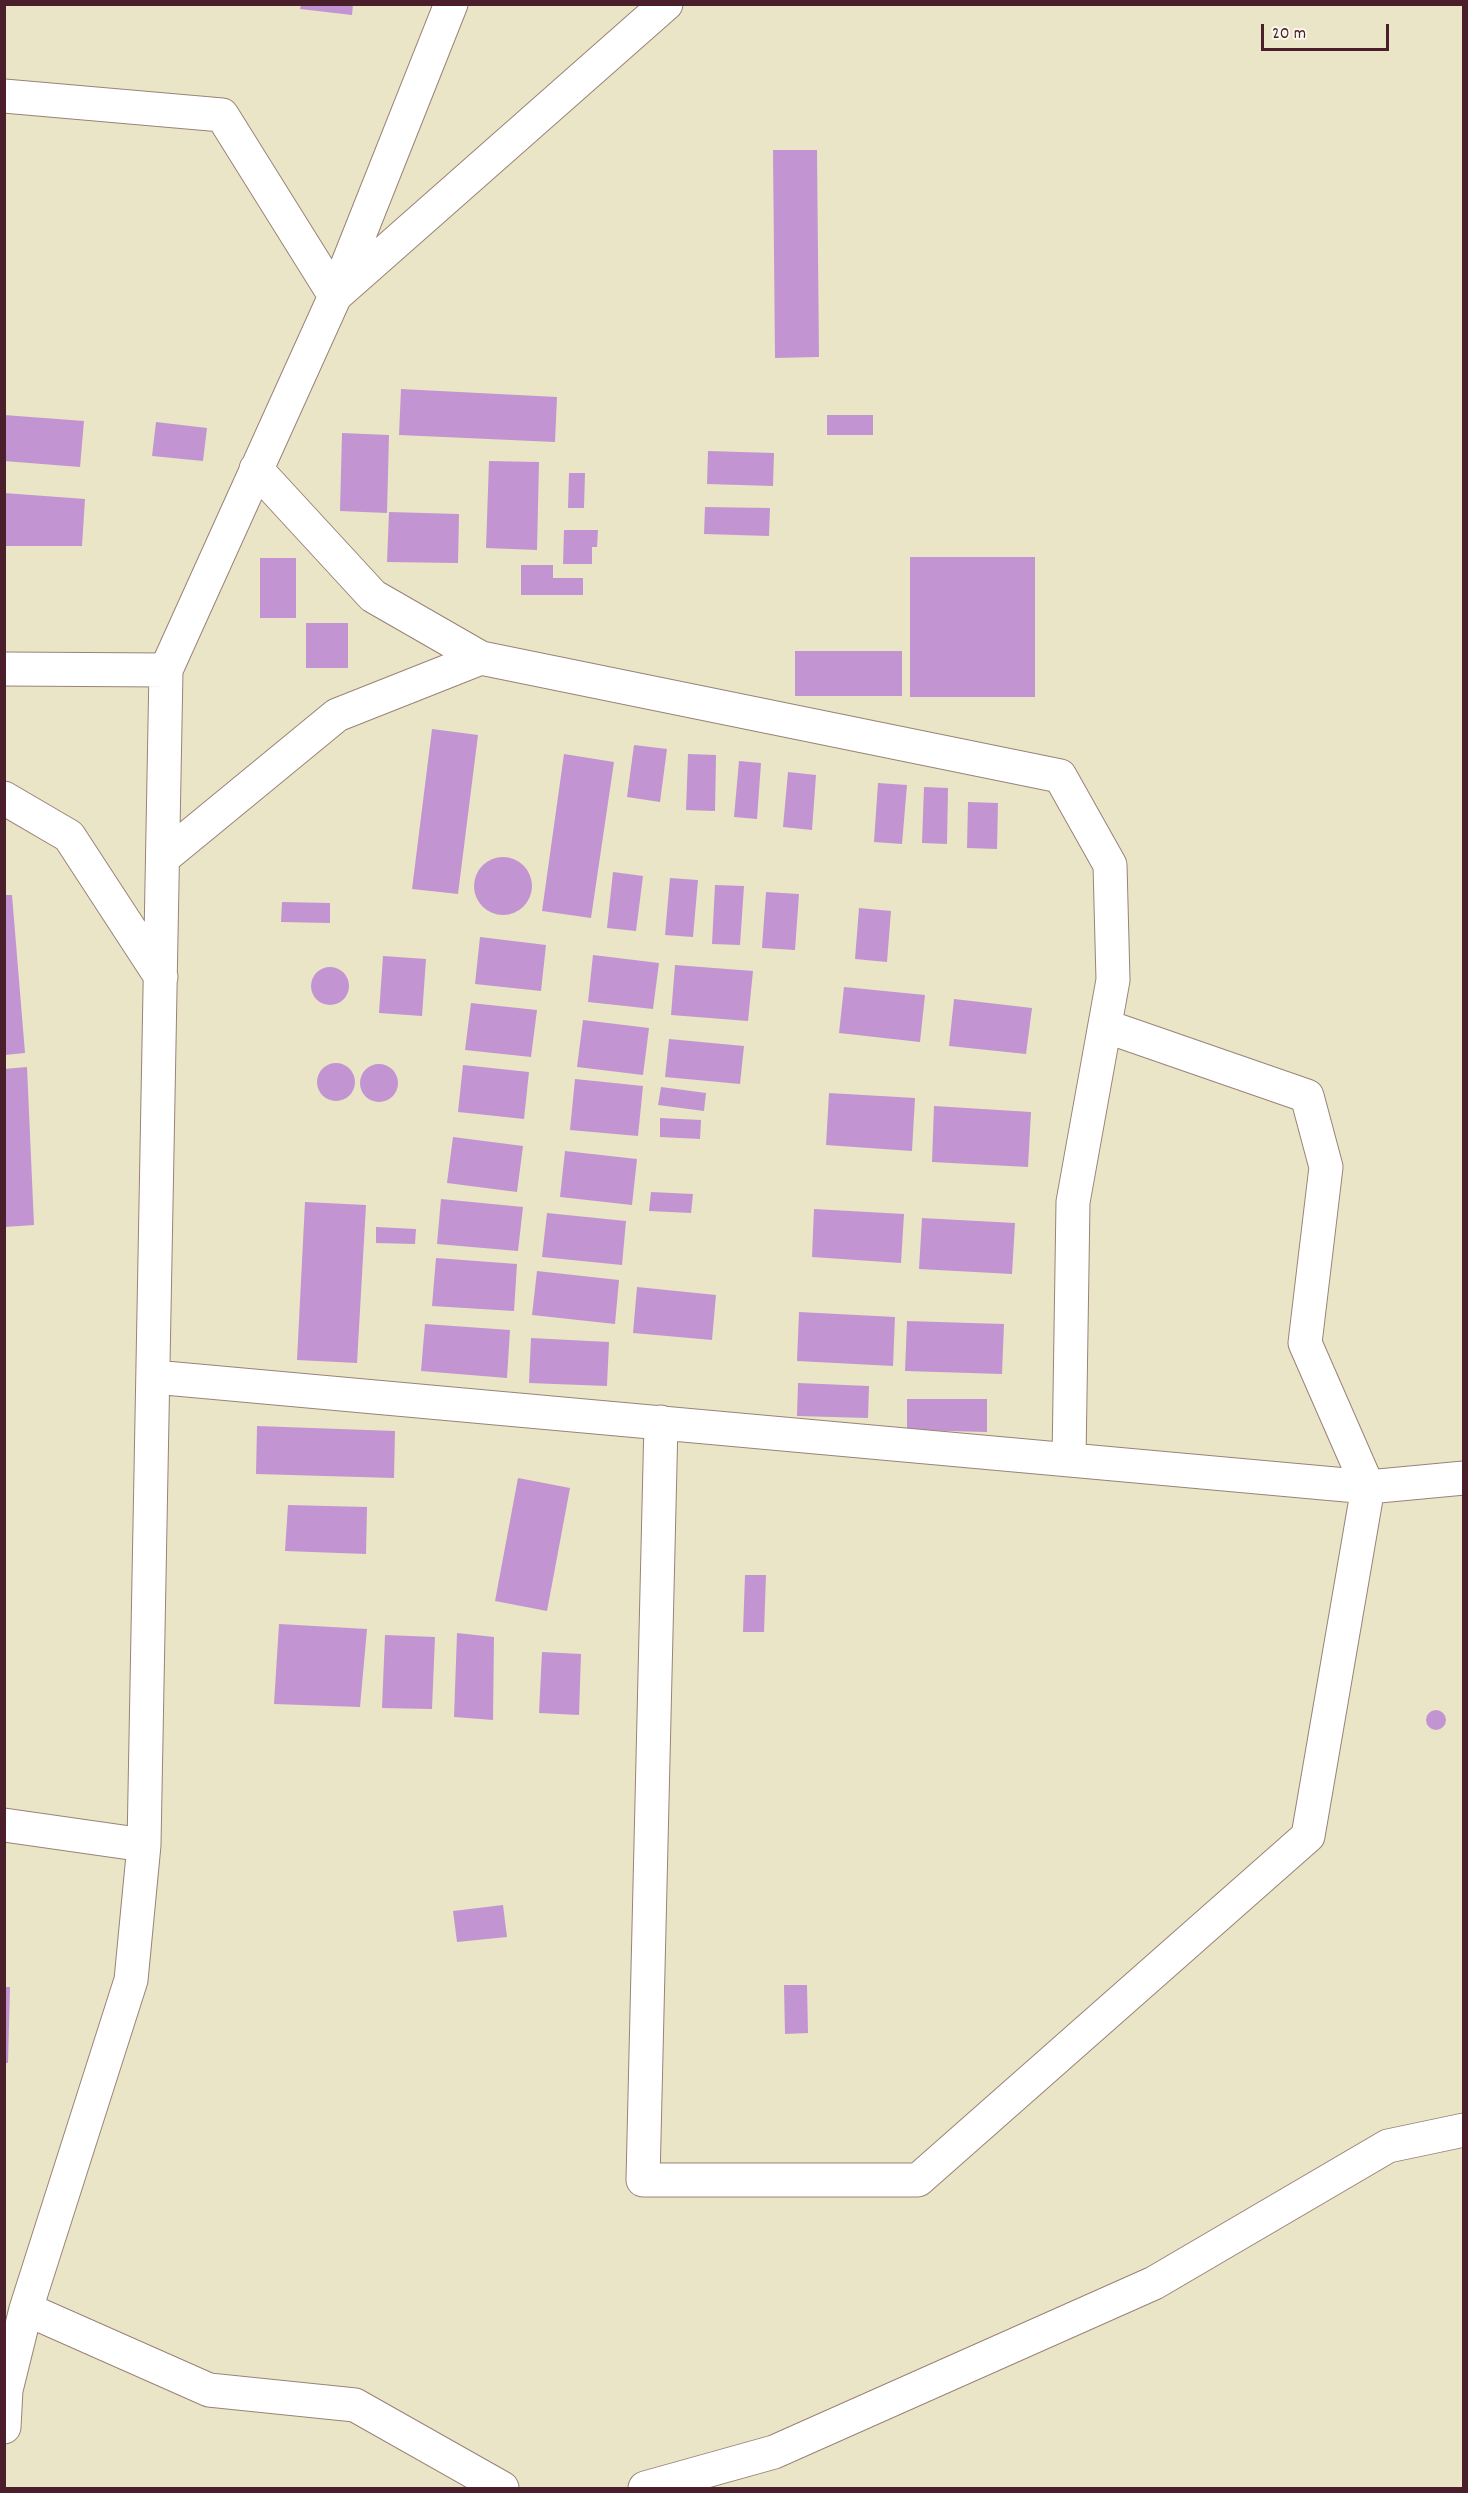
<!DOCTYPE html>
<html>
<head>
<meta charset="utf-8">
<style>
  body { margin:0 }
  #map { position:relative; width:1468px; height:2493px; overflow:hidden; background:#eae5c6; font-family:Dekko,sans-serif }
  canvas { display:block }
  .frame { position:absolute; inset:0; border:6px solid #4a1f2b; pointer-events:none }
  .scale { position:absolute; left:1261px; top:24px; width:128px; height:27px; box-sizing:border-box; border:3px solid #4a1f2b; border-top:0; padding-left:8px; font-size:18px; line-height:21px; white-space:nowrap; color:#4a1f2b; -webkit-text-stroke:4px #fbf7ec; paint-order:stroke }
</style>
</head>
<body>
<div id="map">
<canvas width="1468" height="2493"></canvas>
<div class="frame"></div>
<div class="scale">20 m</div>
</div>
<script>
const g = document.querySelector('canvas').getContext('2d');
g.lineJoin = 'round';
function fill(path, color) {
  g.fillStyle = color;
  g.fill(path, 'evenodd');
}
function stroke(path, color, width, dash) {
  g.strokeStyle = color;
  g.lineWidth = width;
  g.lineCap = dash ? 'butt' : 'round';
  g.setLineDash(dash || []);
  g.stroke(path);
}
const building = new Path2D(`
  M301,4H353L352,15L300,9Z
  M773,150H817L819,357L775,358Z
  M401,389L557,397L555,442L399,435Z
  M4,415L84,421L80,467L4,461Z
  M827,415H873V435H827Z
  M156,422L207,428L203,461L152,456Z
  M342,433L389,435L387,513L340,511Z
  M708,451L774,453L773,486L707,484Z
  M489,461L539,462L537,550L486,548Z
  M569,473H585L584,508H568Z
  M4,493L85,499L82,546H4Z
  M705,507L770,508L769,536L704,534Z
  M389,512L459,514L458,563L387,562Z
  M564,530H598L597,547H592V564H563Z
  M910,557H1035V697H910Z
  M260,558H296V618H260Z
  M521,565H553V578H583V595H521Z
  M306,623H348V668H306Z
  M795,651H902V696H795Z
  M432,729L478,735L458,894L412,889Z
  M634,745L667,749L660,802L627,797Z
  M564,754L614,762L591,918L542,911Z
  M688,754L716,755L715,811L686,810Z
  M739,761L761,763L757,819L734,817Z
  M788,772L816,775L812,830L783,827Z
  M878,783L907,785L902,844L874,842Z
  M924,787L948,788L947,844L922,843Z
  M968,802L998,803L997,849L967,848Z
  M474 886a29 29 0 1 1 58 0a29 29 0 1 1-58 0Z
  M613,872L643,876L636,931L607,928Z
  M670,878L698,880L693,937L665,935Z
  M715,885L744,886L740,945L712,944Z
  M766,892L799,894L795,950L762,948Z
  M5,895H12L25,1053L5,1055Z
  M282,902L330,903V923L281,922Z
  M859,908L891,911L887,962L855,959Z
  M480,937L546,945L541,991L475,984Z
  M593,955L659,963L653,1009L588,1002Z
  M383,956L426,959L422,1016L379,1013Z
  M675,965L753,971L748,1021L671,1015Z
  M311 986a19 19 0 1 1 38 0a19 19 0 1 1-38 0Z
  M844,987L925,995L920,1042L839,1033Z
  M954,999L1032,1008L1026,1054L949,1046Z
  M471,1003L537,1010L531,1057L465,1050Z
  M583,1020L649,1028L643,1075L577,1067Z
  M669,1039L744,1046L740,1084L665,1077Z
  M317 1082a19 19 0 1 1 38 0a19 19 0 1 1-38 0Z
  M360 1083a19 19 0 1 1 38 0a19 19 0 1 1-38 0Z
  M463,1065L529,1072L524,1119L458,1112Z
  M27,1067L34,1225L4,1227V1069Z
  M575,1079L643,1086L638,1136L570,1130Z
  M661,1087L706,1093L704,1111L658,1105Z
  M829,1093L915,1098L912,1151L826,1145Z
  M934,1106L1031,1112L1028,1167L932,1162Z
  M660,1118L701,1120L700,1139L660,1137Z
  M453,1137L523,1146L517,1192L447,1183Z
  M565,1151L637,1159L632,1205L560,1197Z
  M651,1192L693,1194L691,1213L649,1211Z
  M441,1199L523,1207L518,1251L437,1244Z
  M305,1202L366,1205L357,1363L297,1360Z
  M814,1209L904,1214L901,1263L812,1257Z
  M547,1213L626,1221L622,1265L542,1257Z
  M922,1218L1015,1223L1012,1274L919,1269Z
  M376,1227L416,1229L415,1244L376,1243Z
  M436,1258L517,1264L514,1311L432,1306Z
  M537,1271L619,1280L615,1324L532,1315Z
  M637,1287L716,1295L712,1340L633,1333Z
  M799,1312L895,1317L893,1366L797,1361Z
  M907,1321L1004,1324L1002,1374L905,1371Z
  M425,1324L510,1330L507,1378L421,1371Z
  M531,1338L609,1342L607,1386L529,1383Z
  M798,1383L869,1386L868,1418L797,1416Z
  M907,1399H987V1432L907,1430Z
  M257,1426L395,1431L394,1478L256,1474Z
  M518,1478L570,1488L547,1611L495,1601Z
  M288,1505L367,1507L366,1554L285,1551Z
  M745,1575H766L764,1632H743Z
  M279,1624L367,1629L360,1707L274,1704Z
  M457,1633L494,1637L493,1720L454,1717Z
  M385,1635L435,1637L432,1709L382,1708Z
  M542,1652L581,1654L579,1715L539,1713Z
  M1426 1720a10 10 0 1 1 20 0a10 10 0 1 1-20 0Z
  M503,1905L507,1937L457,1942L453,1911Z
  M784,1985H807L808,2033L785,2034Z
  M4,1987H10L8,2063H4Z`);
const minor = new Path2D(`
  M4,96L222,115L335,296L666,4
  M256,469L373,596L481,658L1060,776L1110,865L1113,980L1073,1202L1069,1460
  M4,669L166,670
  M4,798L69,836L161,977
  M163,858L337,715L481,658
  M154,1377L1368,1487L1464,1478
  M661,1422L643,2180H918L1308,1836L1368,1487L1305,1343L1326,1167L1307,1096L1105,1026
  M4,1825L144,1845
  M26,2309L209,2390L355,2405L502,2488
  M4,2427L6,2390L26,2309L131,1980L144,1845L166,670L335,296L451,4
  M645,2488L774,2452L1154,2283L1388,2146L1464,2130`);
fill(building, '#c295d2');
stroke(minor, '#9a8278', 35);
stroke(minor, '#fff', 33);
</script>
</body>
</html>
